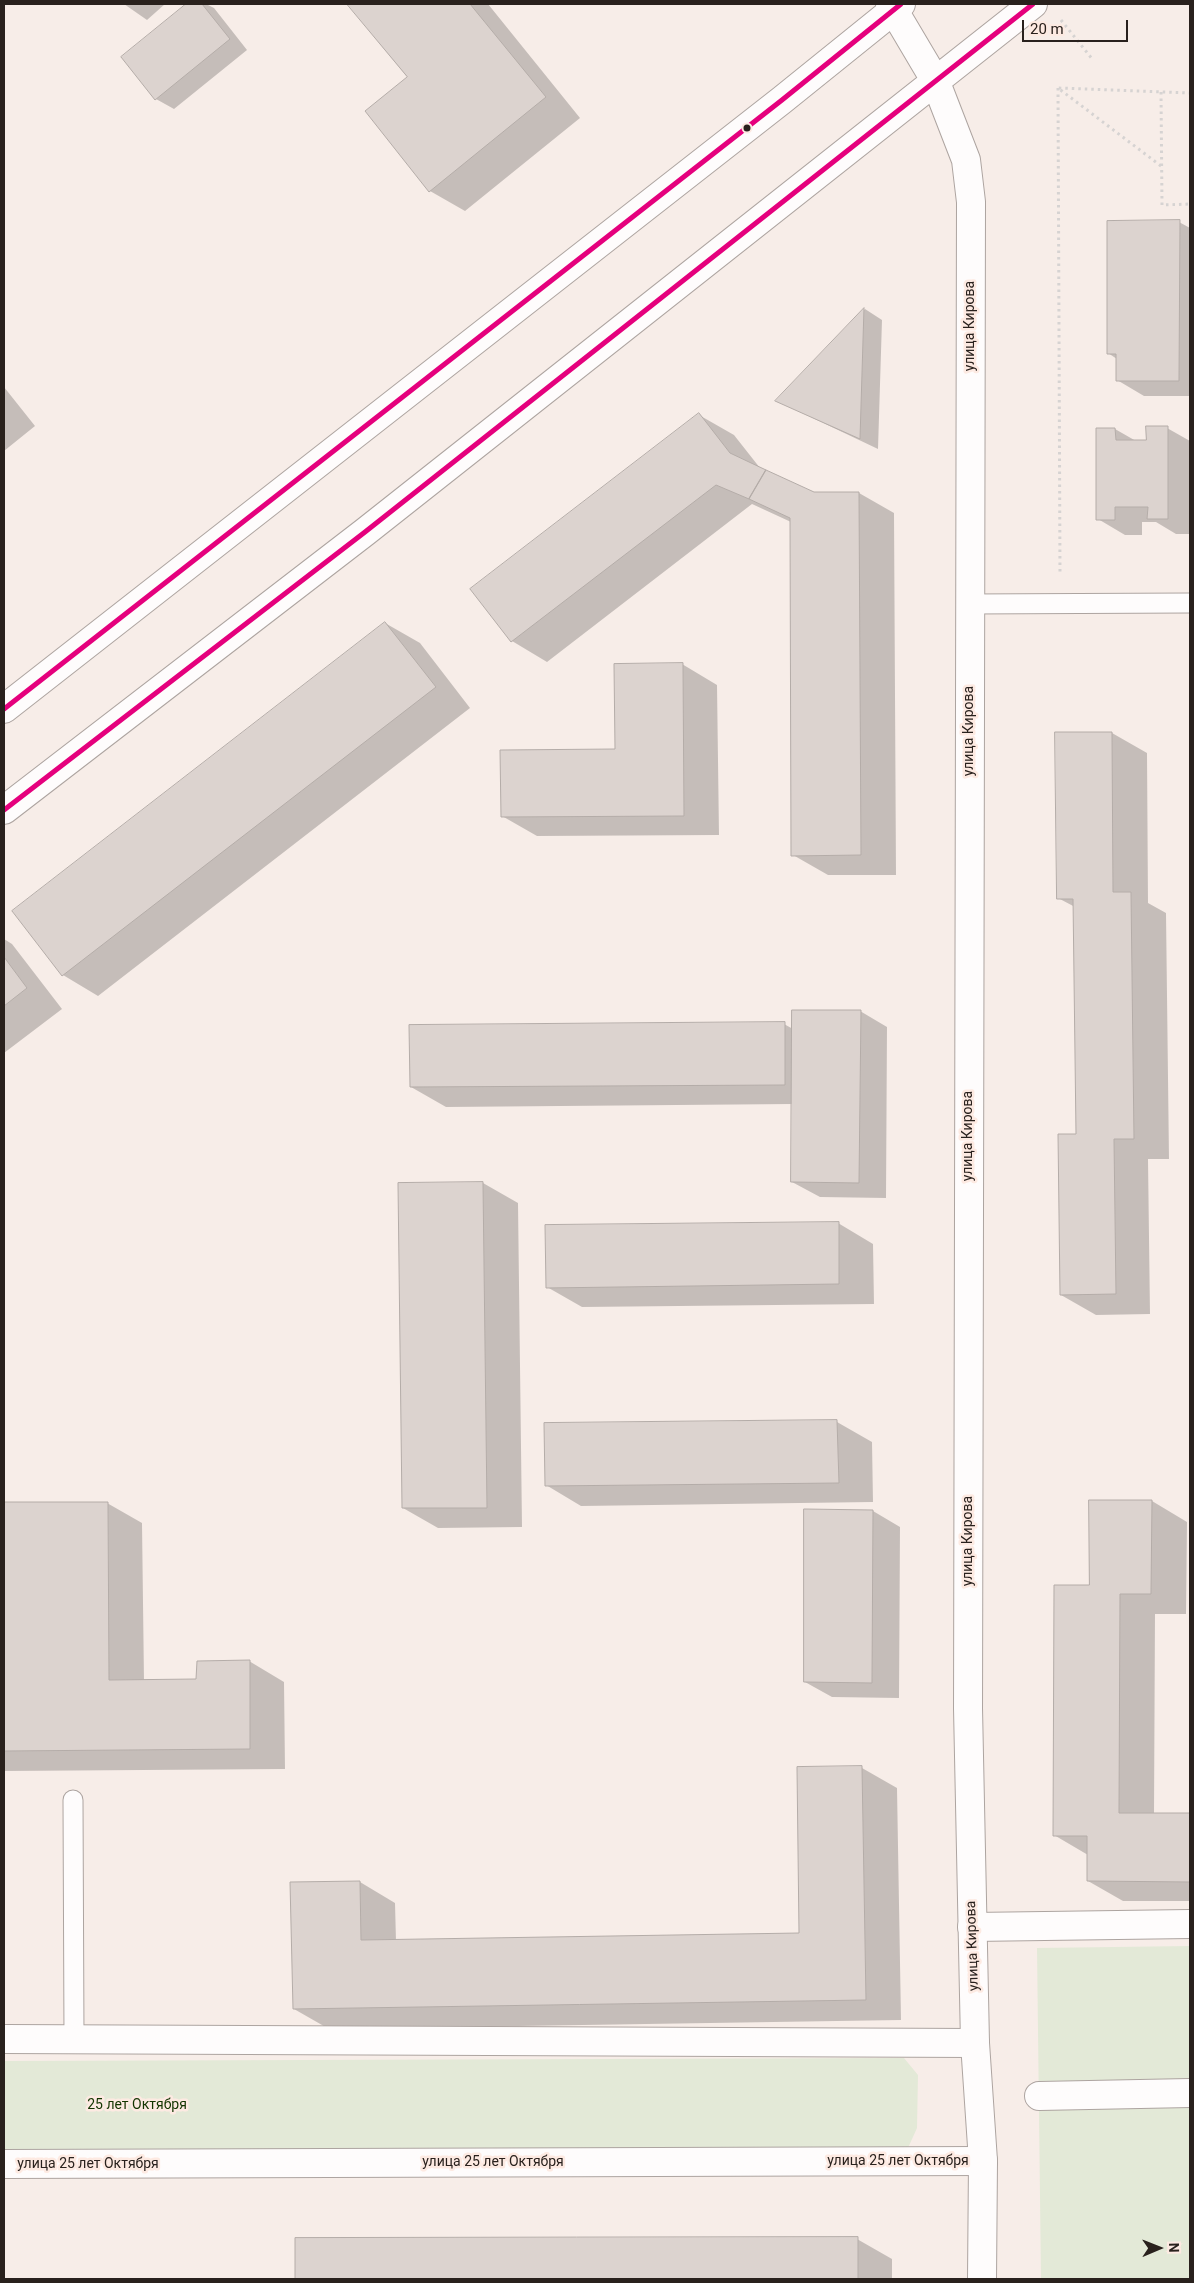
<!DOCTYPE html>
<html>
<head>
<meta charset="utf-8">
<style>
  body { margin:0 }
  #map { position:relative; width:1194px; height:2283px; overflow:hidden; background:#f7ede8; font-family:Roboto,sans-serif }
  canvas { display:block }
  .frame { position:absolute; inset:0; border:5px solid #29211d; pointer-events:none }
  .north { position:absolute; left:1134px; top:2223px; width:50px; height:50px; -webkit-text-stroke:4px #fdeae2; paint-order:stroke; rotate:89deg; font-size:14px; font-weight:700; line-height:20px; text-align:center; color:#29211d }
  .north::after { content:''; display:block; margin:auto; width:18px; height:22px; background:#29211d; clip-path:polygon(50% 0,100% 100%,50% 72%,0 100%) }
  .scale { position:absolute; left:1022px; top:20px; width:106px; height:22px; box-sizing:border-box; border:2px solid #29211d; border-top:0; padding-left:6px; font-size:15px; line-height:18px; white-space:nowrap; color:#29211d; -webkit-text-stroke:4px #fdeae2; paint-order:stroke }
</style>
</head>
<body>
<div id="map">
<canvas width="1194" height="2283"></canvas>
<div class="frame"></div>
<div class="north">N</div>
<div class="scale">20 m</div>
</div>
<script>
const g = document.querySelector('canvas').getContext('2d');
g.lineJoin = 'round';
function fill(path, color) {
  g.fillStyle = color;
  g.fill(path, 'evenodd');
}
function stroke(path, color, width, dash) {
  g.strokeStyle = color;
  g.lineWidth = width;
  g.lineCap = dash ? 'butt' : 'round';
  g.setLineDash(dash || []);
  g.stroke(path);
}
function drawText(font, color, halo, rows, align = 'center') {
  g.font = font + ' Roboto,sans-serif';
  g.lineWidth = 5;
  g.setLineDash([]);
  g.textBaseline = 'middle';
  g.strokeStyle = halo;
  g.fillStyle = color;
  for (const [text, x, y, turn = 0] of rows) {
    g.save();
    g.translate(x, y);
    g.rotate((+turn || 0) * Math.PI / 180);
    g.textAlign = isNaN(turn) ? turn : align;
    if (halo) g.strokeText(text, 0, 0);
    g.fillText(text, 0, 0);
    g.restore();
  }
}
const green = new Path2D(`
  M1190,1946V2279H1041L1037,1948Z
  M904,2058L918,2075L917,2128L908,2148L4,2151V2061Z`);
const shadow = new Path2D(`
  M124,4H165L147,20Z
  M188,4H206L214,8L247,50L174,109L156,99L122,57Z
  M349,4H488L580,118L465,211L430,191L409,77Z
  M1179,222L1190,228V396H1144L1117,380V359L1108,353Z
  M865,309L882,320L878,449L777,401Z
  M4,387L35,426L4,451Z
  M699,415L734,435L760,468L814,493H859L894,513L896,875H828L793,855L791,522L752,504L547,662L512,641L472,589Z
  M1167,428L1190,441V534H1176L1156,522H1142V535H1125L1098,519L1097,429H1115L1136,441H1147Z
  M385,623L420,643L470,708L98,996L63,975L14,911Z
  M682,664L717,685L719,835L537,836L502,816L616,750Z
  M1112,733L1147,753L1148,903L1166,913L1169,1159H1148L1150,1314L1096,1315L1061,1295L1077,1135L1075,907L1058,898Z
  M4,939L12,944L62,1009L4,1053Z
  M860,1011L887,1027L886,1198L820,1197L792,1182L793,1104L446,1107L411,1087L784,1024L793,1029Z
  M483,1183L518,1203L522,1527L438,1528L403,1508Z
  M838,1223L873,1244L874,1304L582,1307L547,1287Z
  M837,1422L872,1442L873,1502L581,1506L546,1485L545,1425Z
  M1152,1501L1187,1522L1186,1614H1155L1154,1814H1190V1901H1123L1088,1881V1855L1054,1835L1090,1586Z
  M4,1503H107L142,1523L144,1681L198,1680L249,1661L284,1682L285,1769L4,1771Z
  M873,1511L900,1527L899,1698L832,1697L805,1682Z
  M862,1768L897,1788L901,2020L329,2029L294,2009L292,1883L360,1882L395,1903L396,1941L800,1934L798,1769Z
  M857,2239L892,2259V2279H296V2240Z`);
const building = new Path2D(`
  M186,4H202L230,39L155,100L121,57Z
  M347,4H470L546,97L429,192L365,111L407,77Z
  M1180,220L1179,381H1116V354H1107V221Z
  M864,308L860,439L775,401Z
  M699,413L730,453L766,470L749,499L716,485L511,642L470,589Z
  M1146,426H1168V519H1147L1148,507H1115V520H1096V428H1115L1116,440H1146Z
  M766,470L814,492H859L861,855L791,856L790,518L749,499Z
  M385,622L436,687L62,976L12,911Z
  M683,663L684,816L501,817L500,750L615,749L614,664Z
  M1055,732H1112L1113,892H1131L1134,1139H1114L1116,1294L1060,1295L1058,1134H1076L1073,899H1057Z
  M4,957L27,988L4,1006Z
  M792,1010H861L859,1183L791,1182Z
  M785,1022V1085L410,1087L409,1025Z
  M483,1182L487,1508H402L398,1183Z
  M839,1222V1284L546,1288L545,1225Z
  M837,1420L839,1483L545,1486L544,1423Z
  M1089,1500H1152L1151,1594H1120L1119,1813H1190V1882L1087,1881V1836H1053L1054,1585H1089Z
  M4,1502H108L109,1680L196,1679L197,1661L250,1660V1749L4,1751Z
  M804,1509L873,1510L872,1683L804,1682Z
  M862,1766L866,2000L293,2009L290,1882L360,1881L361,1940L799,1933L797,1767Z
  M858,2237V2279H295V2238Z`);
const path = new Path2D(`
  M1061,20L1093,60
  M1058,88L1060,575
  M1161,92L1162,205L1190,204
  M1161,166L1058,88L1190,93`);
const lane = new Path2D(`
  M969,604L1190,603
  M73,1800L74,2039`);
const street = new Path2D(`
  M4,2039L975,2043
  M1039,2096L1190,2093
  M4,2164L983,2161`);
const secondary = new Path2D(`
  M4,709L782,100L901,4
  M4,810L365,532L1033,4
  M972,1927L1190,1924`);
const primary = new Path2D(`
  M890,4L935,80L966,160L971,202L968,1708L975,2043L983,2161L982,2279`);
const bus1 = new Path2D(`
  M4,709L782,100L901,4
  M4,810L365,532L1033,4`);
const markers = [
  [747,128,4.5,"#29211d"]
];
const streetNames = [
  ["улица Кирова",970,326,-90],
  ["улица Кирова",969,731,-90],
  ["улица Кирова",968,1136,-90],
  ["улица Кирова",968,1541,-90],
  ["улица Кирова",973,1946,-92],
  ["улица 25 лет Октября",898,2161],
  ["улица 25 лет Октября",493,2162],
  ["улица 25 лет Октября",88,2164]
];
const parkNames = [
  ["25 лет Октября",137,2105]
];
fill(green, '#e3e9d7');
fill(shadow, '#0003');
fill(building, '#dcd3cf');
stroke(building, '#b4aca8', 1);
stroke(lane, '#ada4a0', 21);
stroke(street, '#ada4a0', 30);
stroke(secondary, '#ada4a0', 30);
stroke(primary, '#ada4a0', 30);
stroke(path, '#d6d3d2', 3, [2.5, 4]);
stroke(lane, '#fefcfc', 19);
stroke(street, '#fefcfc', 28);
stroke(secondary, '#fefcfc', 28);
stroke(primary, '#fefcfc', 28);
stroke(bus1, '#e5007d', 5);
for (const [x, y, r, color] of markers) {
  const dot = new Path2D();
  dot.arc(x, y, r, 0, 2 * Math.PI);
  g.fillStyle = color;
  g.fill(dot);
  stroke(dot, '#fdeae2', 2);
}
drawText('14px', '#29211d', '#fdeae2', streetNames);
drawText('14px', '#133500', '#fdeae2', parkNames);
</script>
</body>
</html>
